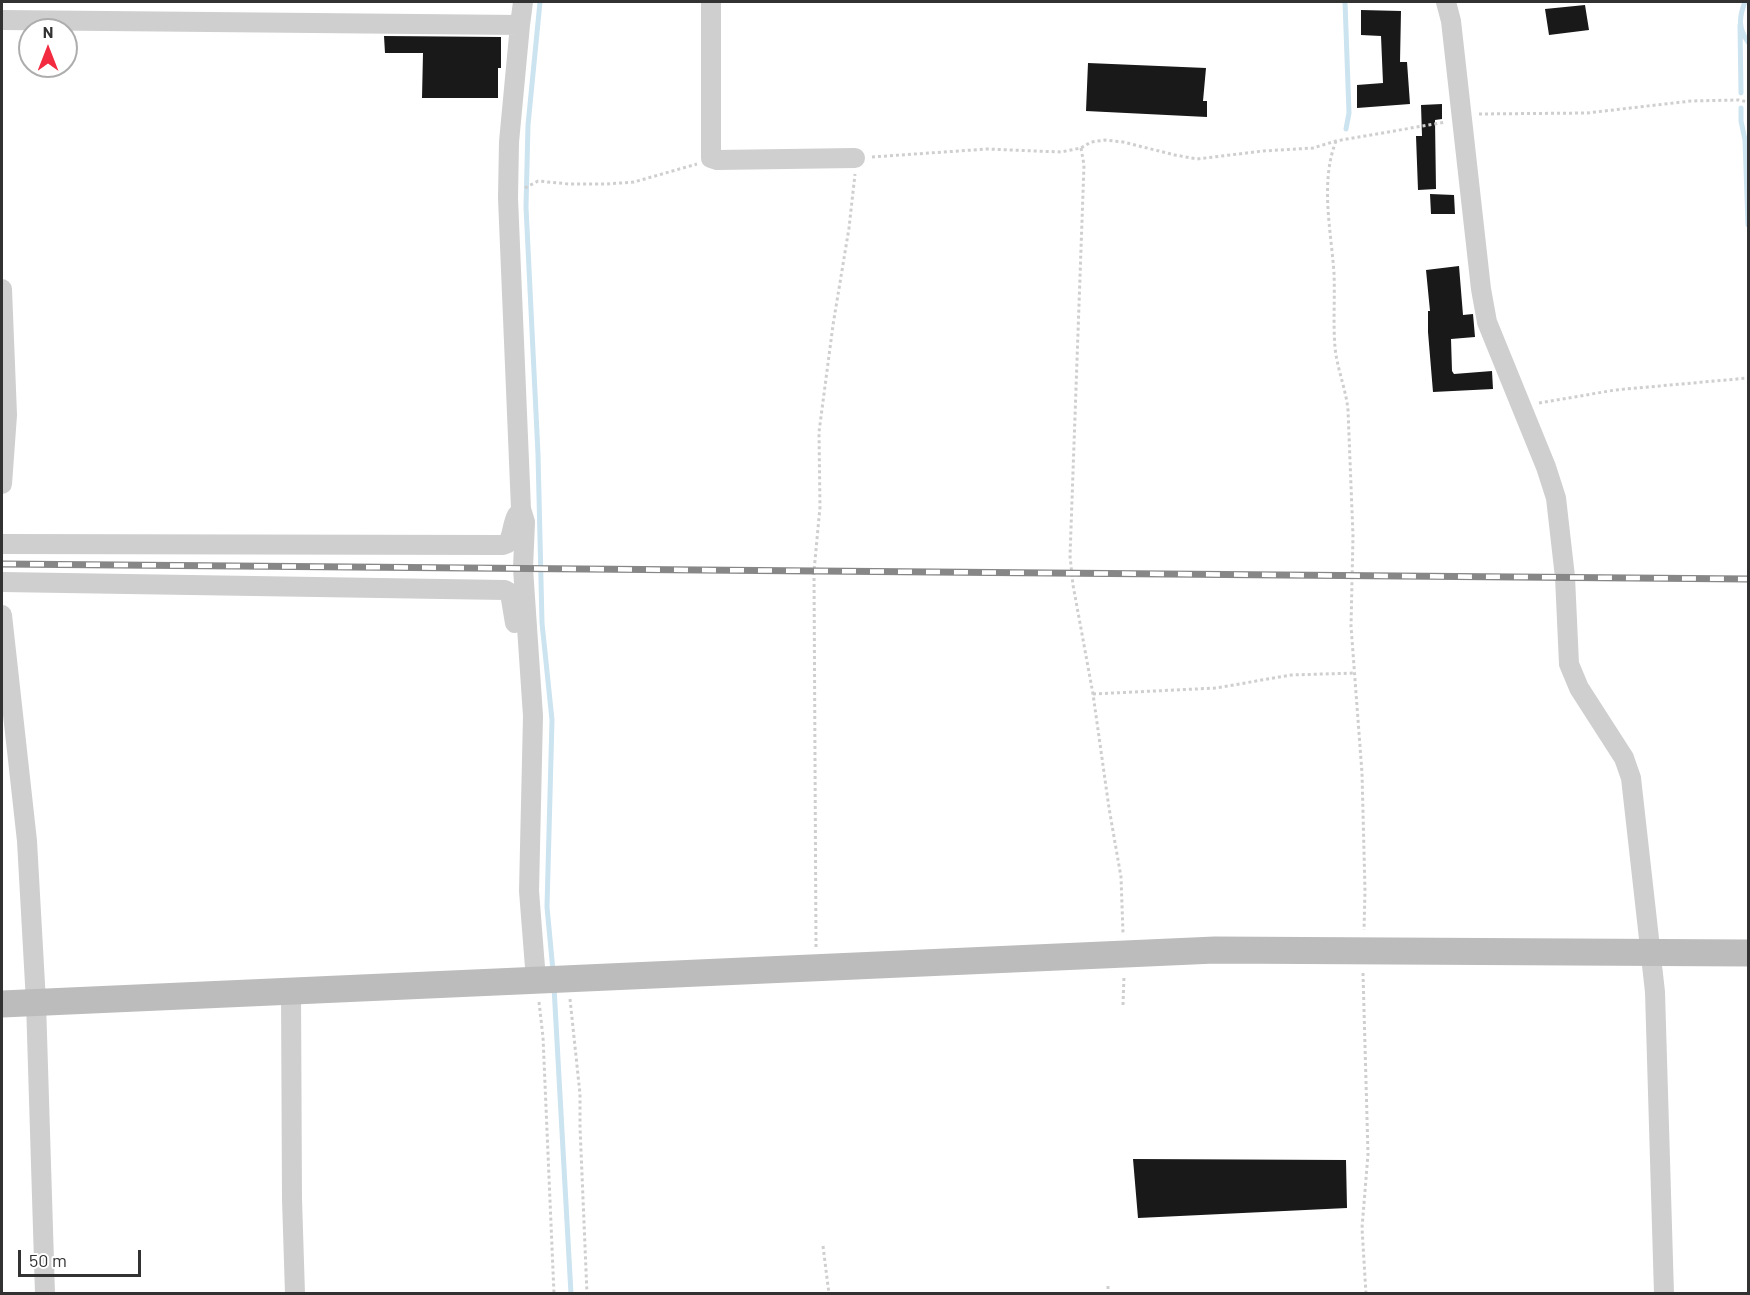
<!DOCTYPE html>
<html>
<head>
<meta charset="utf-8">
<style>
  body { margin:0 }
  #map { position:relative; width:1750px; height:1295px; overflow:hidden; background:#fff; font-family:Barlow,sans-serif }
  canvas { display:block }
  .frame { position:absolute; inset:0; border:3px solid #323232; pointer-events:none }
  .north { position:absolute; left:18px; top:18px; width:60px; height:60px; box-sizing:border-box; background:#fff; border:2px solid #adadad; border-radius:50%; rotate:0deg; font-size:16px; font-weight:700; line-height:24px; text-align:center; color:#323232 }
  .north::after { content:''; display:block; margin:auto; width:21px; height:27px; background:#f22b41; clip-path:polygon(50% 0,100% 100%,50% 72%,0 100%) }
  .scale { position:absolute; left:18px; top:1250px; width:123px; height:27px; box-sizing:border-box; border:3px solid #323232; border-top:0; padding-left:8px; font-size:18px; line-height:21px; white-space:nowrap; color:#323232; -webkit-text-stroke:4px #fff; paint-order:stroke }
</style>
</head>
<body>
<div id="map">
<canvas width="1750" height="1295"></canvas>
<div class="frame"></div>
<div class="north">N</div>
<div class="scale">50 m</div>
</div>
<script>
const g = document.querySelector('canvas').getContext('2d');
g.lineJoin = 'round';
function stroke(path, color, width, dash) {
  g.strokeStyle = color;
  g.lineWidth = width;
  g.lineCap = dash ? 'butt' : 'round';
  g.setLineDash(dash || []);
  g.stroke(path);
}
function fill(path, color) {
  g.fillStyle = color;
  g.fill(path, 'evenodd');
}
const stream = new Path2D(`
  M540,2L528,125L526,207L538,454L542,623L552,720L547,907L553,971
  M1345,2L1349,113L1346,129
  M1745,2C1739,17 1738,28 1748,42
  M1740,25L1741,93
  M1741,108V121L1745,140L1748,225
  M554,987L571,1294`);
const building = new Path2D(`
  M1585,5L1589,30L1549,35L1545,9Z
  M1361,10L1401,11L1400,62H1407L1410,104L1357,108V85L1383,83L1381,36L1361,35Z
  M384,36L501,37V68H498V98H422L423,53H385Z
  M1088,63L1206,68L1203,101H1207V117L1086,111Z
  M1442,104V119L1435,120L1436,189L1418,190L1416,136H1422L1421,105Z
  M1430,194L1454,195L1455,214H1431Z
  M1459,266L1463,315L1473,314L1475,337L1451,339L1452,371L1454,374L1492,371L1493,389L1433,392L1428,332V311H1430L1426,270Z
  M1133,1159L1346,1160L1347,1208L1138,1218Z`);
const path = new Path2D(`
  M1479,114L1587,113L1691,101L1739,100L1748,102
  M1336,141C1320,182 1331,230 1334,273C1335,298 1333,323 1335,347C1337,369 1346,389 1348,410L1353,536L1351,626L1362,773L1365,891L1364,930
  M1081,148L1084,165L1070,556L1073,585L1093,694L1109,808L1121,877L1123,933
  M872,157L987,149L1061,152L1081,148L1091,142L1105,140L1123,142L1175,155L1197,159L1263,151L1313,148L1336,141L1446,122
  M525,188L538,181L569,184H607L634,182L697,164
  M1539,403L1615,390L1748,378
  M1093,694L1216,688L1291,675L1356,673
  M816,947L814,571L820,507L819,432L833,325L849,228L855,174
  M1363,973L1368,1154L1362,1228L1366,1294
  M570,999L580,1094V1127L587,1294
  M539,1002L543,1037L554,1294
  M1123,1005L1124,976
  M823,1246L829,1294
  M1108,1286V1294`);
const street = new Path2D(`
  M711,2V158L717,160L855,158
  M1446,2L1451,21L1481,289L1487,322L1546,467L1556,498L1565,577L1569,664L1579,688L1624,758L1631,778L1655,992L1664,1294
  M2,20L520,25L509,142L508,198L521,509L525,522L523,568L533,716L529,891L536,980
  M520,25L523,2
  M2,289L7,415L2,484
  M2,544L503,545L508,543C513,534 512,524 517,515
  M2,582L505,590L510,593L515,623
  M2,615L27,841L36,1002L45,1294
  M291,991L292,1199L295,1294`);
const secondary = new Path2D(`
  M2,1004L1215,950L1748,953`);
const rail = new Path2D(`
  M2,564L1748,579`);
stroke(stream, '#cce3f0', 5);
fill(building, '#191919');
stroke(path, '#cfcfcf', 3, [3, 3]);
stroke(street, '#cfcfcf', 20);
stroke(secondary, '#bcbcbc', 27);
stroke(rail, '#878787', 7);
stroke(rail, '#fff', 4.5, [14]);
</script>
</body>
</html>
